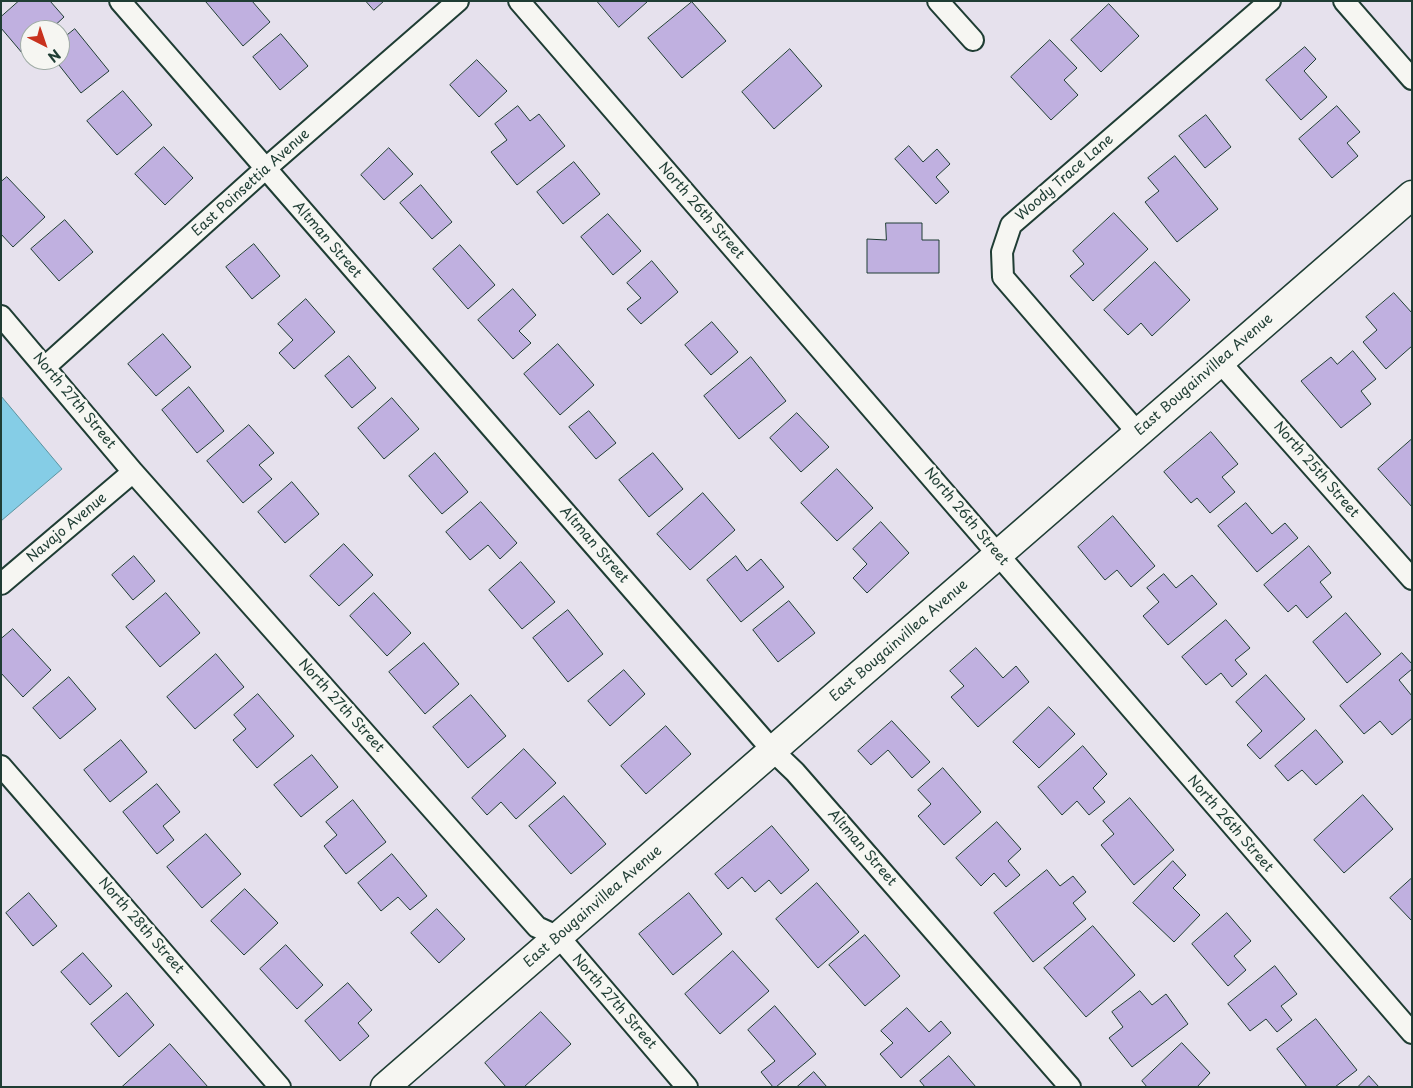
<!DOCTYPE html>
<html>
<head>
<meta charset="utf-8">
<style>
  body { margin:0 }
  #map { position:relative; width:1413px; height:1088px; overflow:hidden; background:#e6e1ed; font-family:"Playpen Sans",sans-serif }
  canvas { display:block }
  .frame { position:absolute; inset:0; border:2px solid #1f3d34; pointer-events:none }
  .north { position:absolute; left:20px; top:20px; width:50px; height:50px; box-sizing:border-box; background:#f6f6f2; border:1px solid #a0aca6; border-radius:50%; rotate:139deg; font-size:14px; font-weight:700; line-height:20px; text-align:center; color:#1f3d34 }
  .north::after { content:''; display:block; margin:auto; width:18px; height:22px; background:#c8321e; clip-path:polygon(50% 0,100% 100%,50% 72%,0 100%) }
</style>
</head>
<body>
<div id="map">
<canvas width="1413" height="1088"></canvas>
<div class="frame"></div>
<div class="north">N</div>
</div>
<script>
const g = document.querySelector('canvas').getContext('2d');
g.lineJoin = 'round';
function fill(path, color) {
  g.fillStyle = color;
  g.fill(path, 'evenodd');
}
function stroke(path, color, width, dash) {
  g.strokeStyle = color;
  g.lineWidth = width;
  g.lineCap = dash ? 'butt' : 'round';
  g.setLineDash(dash || []);
  g.stroke(path);
}
function drawText(font, color, halo, rows, align = 'center') {
  g.font = font + ' "Playpen Sans",sans-serif';
  g.lineWidth = 5;
  g.setLineDash([]);
  g.textBaseline = 'middle';
  g.strokeStyle = halo;
  g.fillStyle = color;
  for (const [text, x, y, turn = 0] of rows) {
    g.save();
    g.translate(x, y);
    g.rotate((+turn || 0) * Math.PI / 180);
    g.textAlign = isNaN(turn) ? turn : align;
    if (halo) g.strokeText(text, 0, 0);
    g.fillText(text, 0, 0);
    g.restore();
  }
}
const water = new Path2D(`
  M1,396L62,469L1,521Z`);
const building = new Path2D(`
  M19,1H50L64,17L50,30H30V48L23,54L1,28V17Z
  M207,1H252L270,22L243,46L206,2Z
  M366,1H384L374,10Z
  M597,1H647V2L619,27Z
  M692,2L726,41L682,78L648,38Z
  M1109,4L1139,36L1101,72L1071,40Z
  M75,29L109,71L81,93L55,60H60V41Z
  M281,34L308,66L280,90L253,57Z
  M1050,40L1077,68L1064,80L1078,95L1051,120L1011,77Z
  M1305,47L1316,59L1304,71L1327,97L1301,120L1266,80Z
  M790,49L822,86L774,129L742,92Z
  M477,60L507,91L479,117L450,85Z
  M123,91L152,125L117,155L87,121Z
  M518,106L530,121L539,114L565,146L517,185L491,152L507,140L495,124Z
  M1337,106L1360,132L1347,143L1358,156L1332,178L1299,139Z
  M1206,115L1231,147L1205,168L1179,136Z
  M909,146L923,162L937,149L950,164L936,177L949,192L936,204L895,159Z
  M164,147L193,178L165,205L135,174Z
  M389,148L413,174L384,200L361,175Z
  M1175,156L1218,209L1177,242L1145,202L1159,191L1148,178Z
  M574,162L600,194L563,224L537,192Z
  M7,177L45,217L13,247L1,234V182Z
  M421,185L452,222L432,239L400,203Z
  M1114,213L1148,249L1093,301L1070,276L1084,264L1073,251Z
  M608,214L641,251L613,275L581,237Z
  M65,220L93,252L59,281L31,249Z
  M886,223H922V240H939V273H867V239L886,240Z
  M254,244L280,276L252,299L226,267Z
  M460,245L495,285L468,309L433,269Z
  M652,261L678,292L641,324L627,309L641,298L627,283Z
  M1155,262L1190,300L1152,336L1141,323L1128,335L1104,310Z
  M513,289L536,315L519,331L531,343L513,359L478,320Z
  M1394,293L1412,313V346L1386,369L1363,342L1377,330L1366,317Z
  M306,299L335,332L294,369L279,353L293,340L278,324Z
  M712,322L738,352L711,375L685,345Z
  M163,334L191,367L156,396L128,364Z
  M558,344L594,385L560,415L524,374Z
  M1353,351L1376,379L1361,391L1371,404L1341,428L1301,381L1331,357L1337,364Z
  M349,356L376,388L352,408L325,376Z
  M751,357L786,401L739,439L704,396Z
  M189,387L224,431L197,453L162,410Z
  M392,398L419,429L384,459L358,428Z
  M589,411L616,443L596,459L569,427Z
  M797,413L829,447L801,472L770,438Z
  M249,425L274,453L259,465L272,479L243,503L207,461Z
  M1211,432L1238,464L1222,477L1235,492L1210,513L1197,498L1191,503L1164,472Z
  M1412,439V507L1378,469Z
  M435,453L468,492L442,514L409,476Z
  M653,453L683,489L649,517L619,480Z
  M837,469L873,508L837,541L801,503Z
  M292,482L319,514L285,543L258,512Z
  M703,493L735,530L690,570L657,534Z
  M481,502L517,543L500,559L488,545L470,560L446,532Z
  M1246,503L1272,534L1285,523L1298,538L1257,572L1218,526Z
  M1113,516L1155,566L1131,587L1117,570L1105,580L1078,547Z
  M881,522L909,553L867,593L853,578L867,564L853,549Z
  M344,544L373,575L339,606L310,576Z
  M1309,546L1331,573L1320,582L1332,597L1307,618L1296,605L1288,612L1264,585Z
  M134,556L155,581L133,600L112,575Z
  M736,556L747,571L761,559L784,587L741,622L707,580Z
  M521,562L555,602L522,629L489,590Z
  M1164,574L1176,588L1192,575L1217,604L1168,645L1143,616L1159,602L1147,588Z
  M166,593L200,633L160,667L126,627Z
  M374,593L411,633L387,656L350,616Z
  M789,601L815,633L778,662L753,630Z
  M568,610L603,654L568,682L533,638Z
  M1346,613L1381,654L1347,683L1313,642Z
  M1226,620L1250,648L1235,660L1247,674L1232,687L1221,673L1206,685L1182,657Z
  M13,629L51,670L23,697L1,673V639Z
  M424,643L459,684L425,714L389,672Z
  M976,648L1003,678L1016,666L1029,682L978,727L951,697L964,686L950,671Z
  M1402,653L1412,664V669L1399,680L1412,696V718L1392,735L1380,721L1364,734L1340,706Z
  M216,654L244,687L195,729L167,697Z
  M624,670L645,694L610,726L588,701Z
  M1266,675L1305,719L1260,759L1247,745L1262,731L1236,702Z
  M69,677L96,709L60,739L33,708Z
  M258,694L294,736L257,768L233,740L246,729L234,715Z
  M471,695L506,736L468,768L433,727Z
  M1049,707L1075,734L1039,768L1013,742Z
  M892,721L930,762L912,778L888,750L871,765L858,751Z
  M666,726L691,754L646,794L621,766Z
  M1316,730L1343,762L1316,785L1302,770L1288,781L1275,766Z
  M121,740L147,772L110,802L84,770Z
  M1083,746L1107,774L1093,788L1105,802L1089,815L1077,801L1062,815L1038,787Z
  M524,749L556,783L516,819L501,802L487,815L472,798Z
  M312,755L338,787L301,817L274,785Z
  M943,768L981,812L944,845L918,816L931,804L918,790Z
  M157,784L180,812L163,826L174,840L157,854L123,812Z
  M1363,795L1393,829L1344,873L1314,840Z
  M564,796L606,844L571,874L529,826Z
  M1130,798L1174,850L1134,885L1101,845L1114,834L1103,821Z
  M353,800L386,842L346,874L324,846L337,835L326,822Z
  M997,822L1021,849L1008,861L1020,875L1006,887L994,873L981,886L956,858Z
  M772,826L809,870L781,894L769,880L755,892L742,877L728,889L715,874Z
  M206,834L241,874L202,908L167,867Z
  M392,854L427,896L410,910L398,897L381,911L358,883Z
  M1173,861L1186,875L1173,888L1200,915L1174,942L1133,903Z
  M1047,870L1060,886L1073,876L1086,892L1073,903L1086,919L1033,962L994,913Z
  M1412,878V921L1390,898Z
  M817,883L859,932L818,968L776,919Z
  M245,889L278,923L244,955L211,921Z
  M29,893L57,926L33,946L6,913Z
  M689,893L722,934L673,975L639,934Z
  M437,909L465,939L439,963L411,933Z
  M1227,913L1251,941L1234,956L1246,970L1228,986L1192,944Z
  M1093,926L1135,975L1086,1017L1044,968Z
  M865,935L900,976L865,1006L829,965Z
  M286,945L323,985L297,1009L260,969Z
  M733,951L769,991L720,1034L685,994Z
  M83,953L112,986L90,1005L61,972Z
  M1275,966L1297,994L1281,1006L1292,1020L1277,1032L1266,1019L1250,1031L1228,1004Z
  M348,983L372,1010L358,1023L369,1036L340,1061L305,1021Z
  M1140,991L1152,1005L1166,994L1188,1024L1132,1067L1109,1038L1123,1027L1112,1012Z
  M127,993L154,1025L119,1057L91,1024Z
  M775,1006L816,1054L776,1087H773L761,1072L775,1061L748,1030Z
  M907,1008L929,1032L941,1021L951,1033L901,1078L880,1054L893,1043L881,1031Z
  M541,1012L571,1044L524,1087H506L485,1063Z
  M1316,1019L1357,1070L1335,1087H1307L1277,1049Z
  M1182,1043L1210,1073L1197,1087H1147L1142,1081Z
  M170,1044L208,1087H122Z
  M949,1056L976,1087H925L920,1081Z
  M814,1072L827,1087H797Z
  M1369,1076L1379,1087H1358Z`);
const street = new Path2D(`
  M120,1L773,751L795,772L1070,1087
  M519,1L1412,1033
  M938,1L973,40
  M1344,1L1412,79
  M1,316L133,472L537,927L559,937L687,1087
  M1219,361L1412,579
  M45,367L265,169L458,1
  M1137,432L1003,277L1002,252L1011,225L1270,1
  M1,584L133,472
  M1,766L280,1087`);
const secondary = new Path2D(`
  M385,1087L1412,195`);
const streetNames = [
  ["Woody Trace Lane",1065,178,-41],
  ["East Poinsettia Avenue",251,183,-42],
  ["North 26th Street",701,211,49],
  ["Altman Street",327,240,49],
  ["East Bougainvillea Avenue",1204,375,-41],
  ["North 27th Street",74,401,50],
  ["North 25th Street",1316,470,49],
  ["North 26th Street",966,517,50],
  ["Navajo Avenue",67,528,-40],
  ["Altman Street",594,545,49],
  ["East Bougainvillea Avenue",899,641,-41],
  ["North 27th Street",341,706,48],
  ["North 26th Street",1230,824,49],
  ["Altman Street",862,848,49],
  ["East Bougainvillea Avenue",593,907,-41],
  ["North 28th Street",141,926,49],
  ["North 27th Street",614,1002,49]
];
fill(water, '#85cde6');
stroke(water, '#5c939f', 1);
fill(building, '#c0b0e0');
stroke(building, '#1f3d34', 1);
stroke(street, '#1f3d34', 24);
stroke(secondary, '#1f3d34', 31);
stroke(street, '#f6f6f2', 20);
stroke(secondary, '#f6f6f2', 28);
drawText('14px', '#1f3d34', '#f6f6f2', streetNames);
</script>
</body>
</html>
